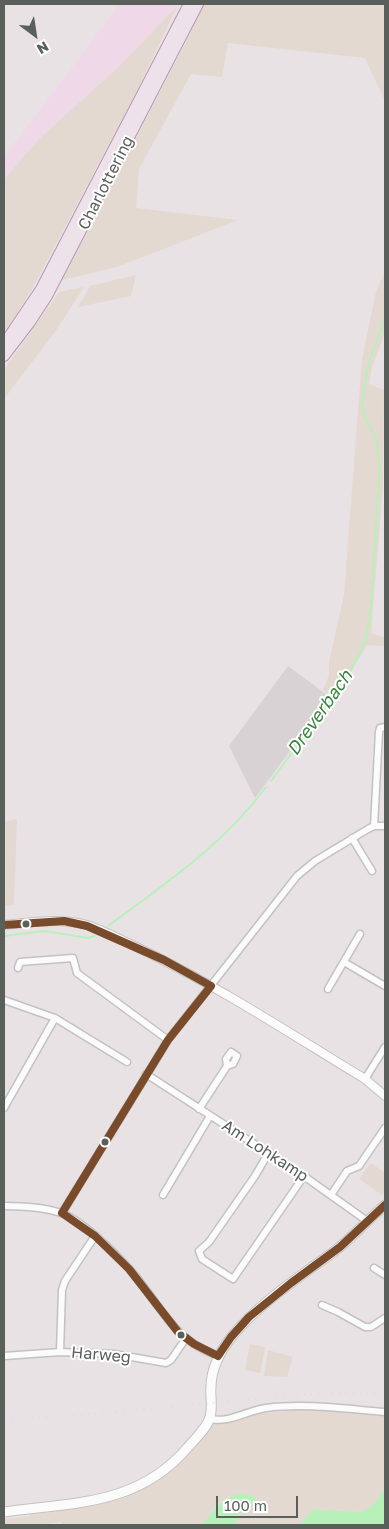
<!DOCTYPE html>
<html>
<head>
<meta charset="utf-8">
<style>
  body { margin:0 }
  #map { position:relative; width:389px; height:1529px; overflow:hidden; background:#e8e2e5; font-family:"Golos Text",sans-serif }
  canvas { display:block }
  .frame { position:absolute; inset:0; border:5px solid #595f5a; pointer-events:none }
  .north { position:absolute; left:10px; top:10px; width:50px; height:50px; -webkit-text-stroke:4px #fff; paint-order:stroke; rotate:149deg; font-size:14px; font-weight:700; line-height:20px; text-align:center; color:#595f5a }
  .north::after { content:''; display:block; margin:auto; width:18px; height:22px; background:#595f5a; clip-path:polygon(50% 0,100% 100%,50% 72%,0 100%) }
  .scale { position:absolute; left:216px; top:1496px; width:82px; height:22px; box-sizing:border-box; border:2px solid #595f5a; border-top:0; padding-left:6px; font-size:15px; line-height:18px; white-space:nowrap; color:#595f5a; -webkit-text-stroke:4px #fff; paint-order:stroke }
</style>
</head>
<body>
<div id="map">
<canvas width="389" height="1529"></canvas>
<div class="frame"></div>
<div class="north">N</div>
<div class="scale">100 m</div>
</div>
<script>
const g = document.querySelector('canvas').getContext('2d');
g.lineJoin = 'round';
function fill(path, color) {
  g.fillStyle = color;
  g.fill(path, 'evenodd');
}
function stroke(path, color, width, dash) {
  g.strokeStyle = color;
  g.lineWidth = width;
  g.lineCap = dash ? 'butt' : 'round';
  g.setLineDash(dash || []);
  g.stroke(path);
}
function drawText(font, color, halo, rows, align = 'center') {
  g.font = font + ' "Golos Text",sans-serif';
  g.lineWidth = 4;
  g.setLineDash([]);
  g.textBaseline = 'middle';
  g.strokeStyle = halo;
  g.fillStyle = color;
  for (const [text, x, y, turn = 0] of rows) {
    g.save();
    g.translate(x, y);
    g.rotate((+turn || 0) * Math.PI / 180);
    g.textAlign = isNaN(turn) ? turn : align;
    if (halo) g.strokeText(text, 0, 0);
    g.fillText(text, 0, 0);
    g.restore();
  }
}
const industrial = new Path2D(`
  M288,666L330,697L255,798L229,746Z`);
const green = new Path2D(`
  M203,4H385V101L365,58L228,43L222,77L191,74L139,169L136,208L238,220L117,267L62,280L186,42Z
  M178,5L132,101L32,289L4,334V179L39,139L116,69Z
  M385,271V333L372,367L369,384L384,390L383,486L371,633L385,638V646L367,645L335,698L323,690L329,675V662L344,595L362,359L376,292Z
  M136,275L131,296L78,307L90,286Z
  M84,287L55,332L4,399V370L59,292Z
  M17,819L14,905L4,906V822Z
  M371,1163L385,1173V1192L382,1195L359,1179Z
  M250,1344L265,1347L260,1373L245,1370Z
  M268,1350L293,1357L287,1377L264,1376Z
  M308,1409L385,1415V1489L373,1505L361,1512L314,1509L300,1525H235L239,1513L229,1496L218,1504L202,1525H62V1522L39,1525H4V1519L30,1516V1512L116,1499L171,1471L214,1424L233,1421L257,1414Z`);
const sand = new Path2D(`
  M120,4H179L116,69L39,139L4,179V157Z`);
const water = new Path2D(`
  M385,1489V1525H300L313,1509L361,1512L373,1505Z
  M242,1493L254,1496L256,1499C251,1507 248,1512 239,1513L235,1525H202C215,1509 220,1498 242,1493Z`);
const stream = new Path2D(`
  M271,781L347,678L364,644L370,619L380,466L376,437L366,420L362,404L369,362L385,319
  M108,926C164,885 224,844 266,787
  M4,936L45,931L88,938L95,936`);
const minor = new Path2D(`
  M374,826L379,732L380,728L385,727
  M352,838L372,871
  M344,962L385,986
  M18,968L20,962L73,958L77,973L168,1040
  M328,989L360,934
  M4,1000L55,1018L127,1062
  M146,1074L301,1174L367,1221
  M365,1079L385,1047
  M4,1108L55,1018
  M199,1109L227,1066L233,1064L237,1056L231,1052L226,1059L227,1066
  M269,1152L255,1176L209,1242L199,1251L202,1259L233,1279L304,1176
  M163,1195L210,1116
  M331,1195L347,1171L359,1166L385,1128
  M4,1206C23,1206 43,1207 61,1213C85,1221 129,1266 144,1287C167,1318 179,1341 218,1356
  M62,1213L168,1040L297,876L315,861L368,829L374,826H385
  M374,1268L385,1275
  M322,1305L338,1312L365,1327H371L385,1318
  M60,1352L62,1290L65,1281L95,1236
  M4,1356L60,1352L114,1354L166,1363L171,1360L186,1338
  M210,1419C230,1423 246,1411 266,1408C305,1403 346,1409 385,1412`);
const tertiary = new Path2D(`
  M4,925C31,922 60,918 87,925C108,932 129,944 149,953C224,990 294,1036 365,1079L385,1096`);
const secondary = new Path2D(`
  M4,1512C74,1502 138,1506 188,1447C196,1438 207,1428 210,1417C213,1407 210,1396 211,1387C211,1367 221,1350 233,1335C254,1310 281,1290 307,1271C318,1263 330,1255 341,1246C356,1233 370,1218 385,1205`);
const trunk = new Path2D(`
  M4,344L41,289L189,4
  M4,356L30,322L47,296L198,4`);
const rail = new Path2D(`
  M4,1420C69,1416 135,1411 200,1404C264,1398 320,1391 385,1394`);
const bus1 = new Path2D(`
  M4,925L64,921L87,926L164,960L211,986
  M62,1213L168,1040L211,986
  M62,1213L95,1236L129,1269L178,1332L194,1344L218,1356
  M218,1356L231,1337L249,1317L291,1283L340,1247L385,1205`);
const markers = [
  [26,924,4.5,"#595f5a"],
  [105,1142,4.5,"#595f5a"],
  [181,1335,4.5,"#595f5a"]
];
const streetNames = [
  ["Charlottering",106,183,-63],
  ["Am Lohkamp",265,1151,33],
  ["Harweg",101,1355,5]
];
const waterNames = [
  ["Dreverbach",320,713,-55]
];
fill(industrial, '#d8d2d5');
fill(green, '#e4d9d0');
fill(sand, '#efd8e7');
fill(water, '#b8f0b9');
stroke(stream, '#b8f0b9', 2);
stroke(minor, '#c3c2c2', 9);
stroke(tertiary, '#c3c2c2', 10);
stroke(secondary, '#c2c2c1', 11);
stroke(trunk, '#bb94b0', 12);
stroke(minor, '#fcfbfb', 6);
stroke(tertiary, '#fcfbfb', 8);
stroke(secondary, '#fcfbfb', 9);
stroke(trunk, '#eee2ea', 10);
stroke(rail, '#dddcdc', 2, [1, 6]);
stroke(bus1, '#7a4b2a', 8);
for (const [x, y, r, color] of markers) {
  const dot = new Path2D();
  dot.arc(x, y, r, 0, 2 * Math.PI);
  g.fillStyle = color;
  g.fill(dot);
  stroke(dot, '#fff', 2);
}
drawText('16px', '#595f5a', '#fff', streetNames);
drawText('italic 18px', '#3a8441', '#fff', waterNames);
</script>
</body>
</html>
